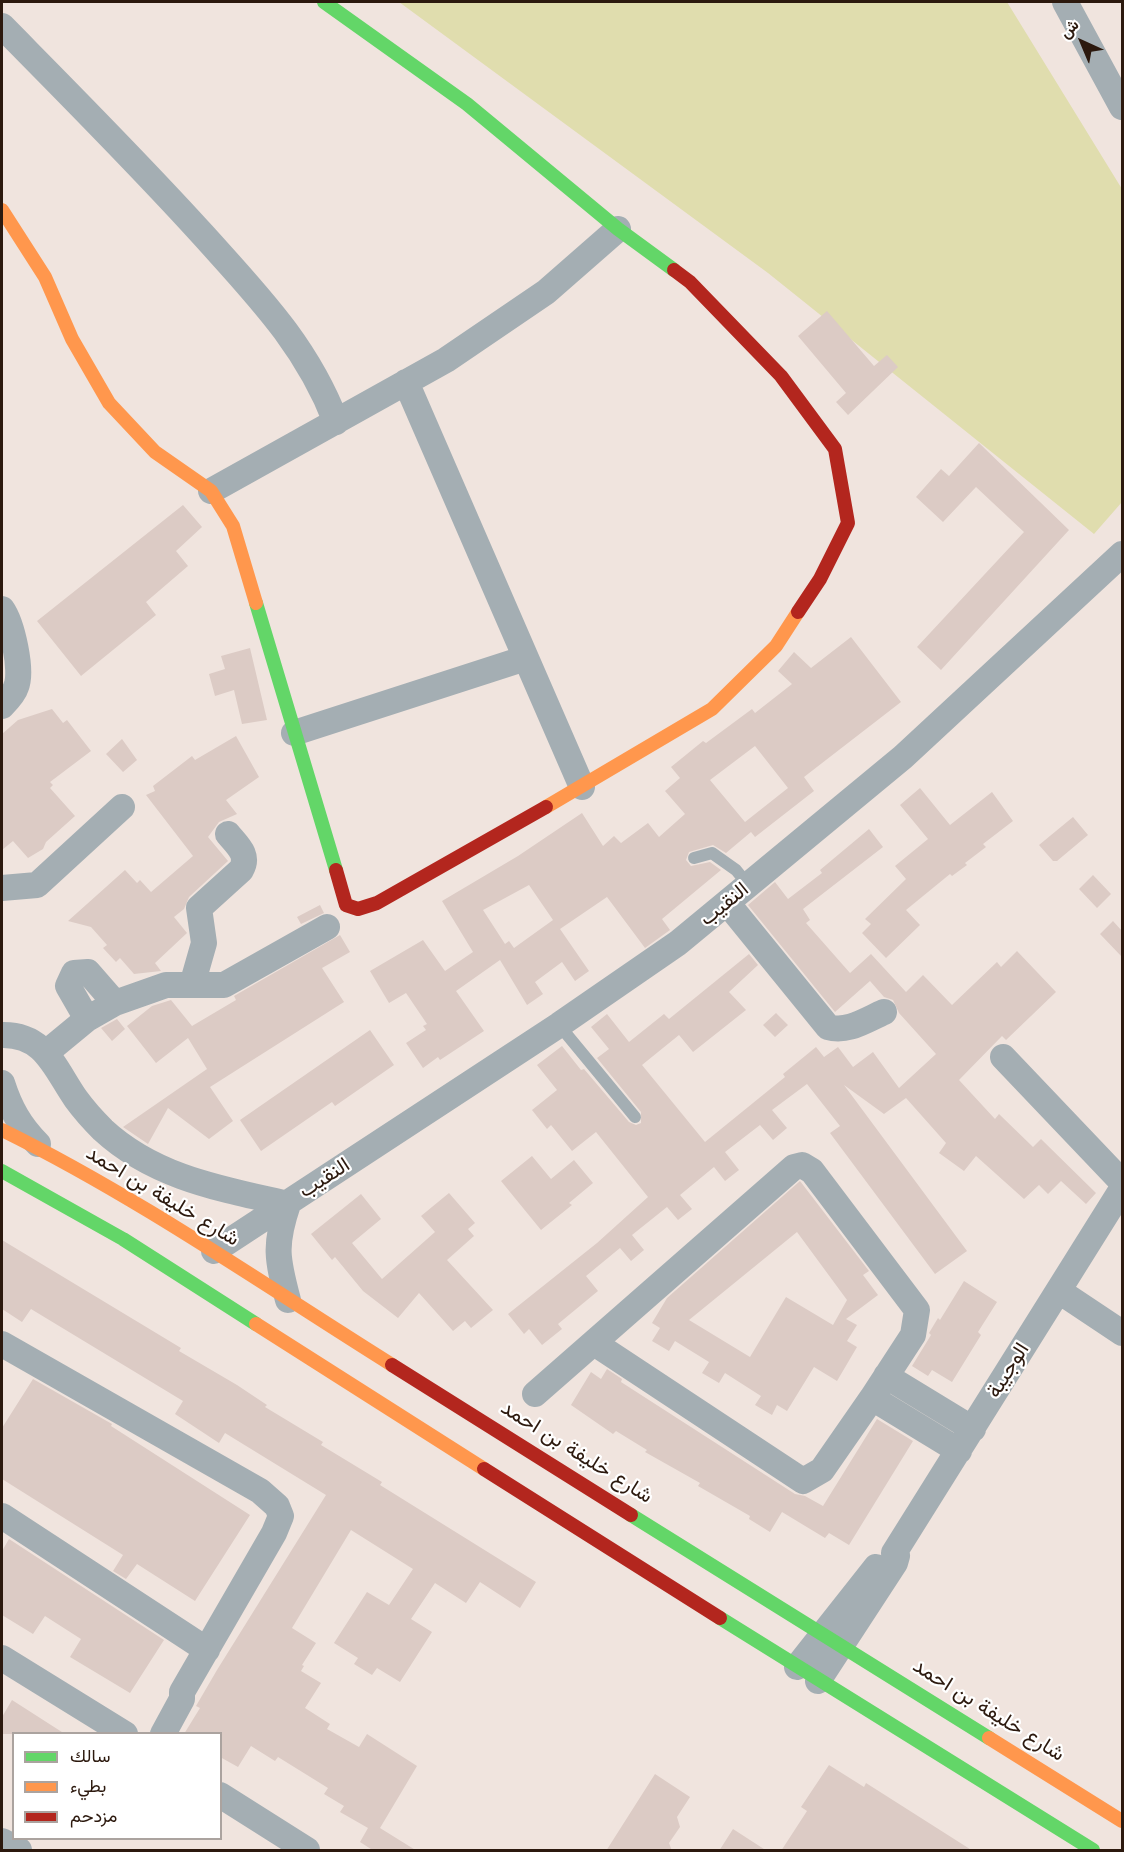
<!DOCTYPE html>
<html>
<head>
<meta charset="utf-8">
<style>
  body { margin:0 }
  #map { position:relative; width:1124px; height:1852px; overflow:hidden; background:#f0e4de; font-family:Jost,Vazirmatn,sans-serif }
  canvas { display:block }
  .frame { position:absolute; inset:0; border:3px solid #2c190e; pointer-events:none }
  .legend { position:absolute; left:12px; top:1732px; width:210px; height:108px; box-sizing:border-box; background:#fff; border:2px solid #aba39f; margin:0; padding:8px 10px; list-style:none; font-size:18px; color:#2c190e }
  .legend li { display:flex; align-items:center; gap:12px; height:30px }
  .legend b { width:30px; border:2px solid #aba39f }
  .north { position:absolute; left:1052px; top:12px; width:60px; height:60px; -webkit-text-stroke:4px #fff; paint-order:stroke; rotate:316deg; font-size:16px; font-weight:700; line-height:24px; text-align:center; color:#2c190e }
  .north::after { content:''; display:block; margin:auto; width:21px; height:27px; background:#2c190e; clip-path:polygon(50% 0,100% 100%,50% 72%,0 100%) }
</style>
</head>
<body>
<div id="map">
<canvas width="1124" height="1852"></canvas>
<div class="frame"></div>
<ul class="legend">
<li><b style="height:8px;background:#63d668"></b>سالك</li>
<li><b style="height:8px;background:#ff974d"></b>بطيء</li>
<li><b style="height:8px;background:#b3261e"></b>مزدحم</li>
</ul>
<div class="north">ش</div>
</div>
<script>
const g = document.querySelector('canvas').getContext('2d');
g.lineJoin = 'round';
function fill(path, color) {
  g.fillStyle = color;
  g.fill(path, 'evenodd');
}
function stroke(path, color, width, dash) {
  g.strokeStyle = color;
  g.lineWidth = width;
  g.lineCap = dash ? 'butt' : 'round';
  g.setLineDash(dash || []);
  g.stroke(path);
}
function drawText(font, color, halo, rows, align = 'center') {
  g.font = font + ' Jost,Vazirmatn,sans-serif';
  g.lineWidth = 4.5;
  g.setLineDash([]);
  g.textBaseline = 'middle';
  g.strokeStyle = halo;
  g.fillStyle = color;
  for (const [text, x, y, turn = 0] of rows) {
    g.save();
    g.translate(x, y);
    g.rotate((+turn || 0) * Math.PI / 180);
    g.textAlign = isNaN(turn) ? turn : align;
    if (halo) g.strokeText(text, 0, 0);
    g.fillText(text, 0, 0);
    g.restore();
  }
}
const green = new Path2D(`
  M399,2H1007L1122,189V502L1094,534L768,273Z`);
const building = new Path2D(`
  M827,311L874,366L887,355L898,367L848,415L836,402L846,393L798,336Z
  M979,443L1069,530L941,670L917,647L1024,532L976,487L943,522L916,497L941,469L949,476Z
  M183,505L202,527L176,551L188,566L146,602L156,615L81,676L37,621Z
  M851,637L901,702L804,777L814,791L755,837L751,832L726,853L713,845L689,852L686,860L691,866L710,862L721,870L662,919L670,930L645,948L607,897L560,929L589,971L575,981L562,962L535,982L543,994L527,1005L500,960L456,991L484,1031L440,1060L438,1057L423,1068L406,1043L426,1030L423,1026L427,1024L406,993L389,1003L370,971L423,940L445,971L473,952L442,901L518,856L582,813L603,846L614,836L621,843L648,823L659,837L685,814L665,791L680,778L671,767L703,741L706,743L752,709L755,713L792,684L778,671L794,652L811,668ZM755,746L788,788L745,822L710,780ZM529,885L553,920L514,948L509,941L505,944L483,910Z
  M250,648L267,720L242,724L234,690L215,696L209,674L225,669L221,656Z
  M52,709L63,723L67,720L91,751L50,782L53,785L50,788L75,816L46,842L43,849L28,858L13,841L2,850V734L18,720Z
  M236,736L259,777L226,800L237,814L219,822L208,837L228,861L189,897L184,909L174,917L187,933L155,963L161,971L134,974L120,958L116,962L103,948L107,945L91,927L68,921L125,870L137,883L140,880L151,892L193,856L146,795L155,791L153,786L192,756L195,760Z
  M122,739L137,760L123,772L106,754Z
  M920,788L950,825L992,792L1013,821L983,844L986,847L965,863L967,865L952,876L950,874L906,910L920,925L886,958L862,933L871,924L865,919L906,879L895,866L928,839L900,805Z
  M1073,817L1088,835L1057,861H1053L1039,845Z
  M869,829L883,847L803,909L810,920L806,923L850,973L871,954L906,992L923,975L952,1005L997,962L1001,967L1017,951L1056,992L1006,1040L1002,1036L959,1080L995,1119L999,1114L1033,1147L1041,1139L1096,1193L1086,1204L1061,1181L1048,1194L1039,1185L1024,1199L976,1156L964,1171L939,1153L946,1143L906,1098L884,1114L844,1085L967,1251L935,1274L830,1133L840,1126L807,1084L772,1110L787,1128L773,1140L760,1125L725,1152L739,1170L725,1181L714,1167L680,1195L692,1209L678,1220L667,1207L632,1235L644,1250L631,1261L620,1248L586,1276L598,1291L558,1324L562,1329L542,1345L529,1329L524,1334L508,1314L597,1243L648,1197L596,1132L572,1151L551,1125L547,1129L532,1110L557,1090L537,1065L562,1046L581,1070L584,1069L629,1122L636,1125L641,1123V1112L597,1058L609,1049L591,1027L607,1014L629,1042L664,1014L669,1019L749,954L758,965L729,992L746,1010L693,1052L679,1035L642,1065L705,1142L785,1077L783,1074L816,1047L824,1057L838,1047L853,1067L873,1052L899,1088L936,1054L899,1013L893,1000L884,997L870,981L835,1012L748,905L775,882L788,899L822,873L820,870Z
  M1093,875L1111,894L1097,908L1079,889Z
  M320,905L324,913L301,924L297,917Z
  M1113,921L1122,931V957L1100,934Z
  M340,935L350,952L322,968L344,1002L210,1087L233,1121L209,1139L168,1108L148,1144L123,1127L207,1069L188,1038L156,1063L127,1026L152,1006L171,1000L192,1026L236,1000L234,996Z
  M776,1013L788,1025L775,1037L763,1025Z
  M117,1019L125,1029L112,1041L101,1028Z
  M370,1030L394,1065L335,1106L332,1102L261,1151L240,1120Z
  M532,1156L551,1179L574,1160L593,1183L569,1203L572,1205L541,1230L501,1181Z
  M800,1181L869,1271L863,1275L878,1295L846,1319L857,1325L847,1341L857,1347L837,1381L814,1367L787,1411L777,1405L772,1415L755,1405L761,1396L725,1373L719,1383L702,1373L709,1362L675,1341L669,1351L652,1341L660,1328L652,1323L667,1298ZM797,1232L847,1300L833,1325L786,1297L750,1357L689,1320Z
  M449,1193L475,1223L468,1229L474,1236L447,1260L493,1310L471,1328L465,1321L453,1331L419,1293L398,1318L363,1291L335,1257L332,1260L311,1234L361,1194L381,1219L352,1243L382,1279L435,1232L421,1216Z
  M2,1240L181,1348L179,1351L237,1385L267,1405L265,1407L323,1442L321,1445L382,1482L380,1485L536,1582L520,1608L480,1582L466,1603L435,1583L411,1619L432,1632L400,1682L377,1668L372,1675L354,1664L358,1658L334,1643L367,1592L389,1605L413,1569L351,1530L292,1628L316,1643L302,1665L304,1666L301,1671L321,1683L305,1708L330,1724L327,1729L359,1747L367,1734L417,1766L380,1828L417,1851H374L360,1842L368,1828L340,1812L344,1806L324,1794L328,1788L278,1757L275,1761L251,1746L238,1767L220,1757V1734H184L200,1708L196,1706L217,1670L326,1495L225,1433L219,1443L175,1414L183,1401L31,1309L22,1322L2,1309Z
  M964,1281L997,1302L978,1332L981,1335L952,1382L932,1370L928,1376L912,1366L931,1335L929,1333L938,1318L940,1320Z
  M607,1369L622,1379L621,1382L795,1494L805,1496L823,1506L877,1419L913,1441L849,1545L829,1533L825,1538L782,1512L770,1532L749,1519L750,1516L698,1486L700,1483L645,1452L647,1450L616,1431L613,1434L571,1405L591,1372L601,1379Z
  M33,1379L112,1424L111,1426L250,1515L195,1601L137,1564L126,1579L113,1571L123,1555L2,1479V1428Z
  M9,1539L164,1640L130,1693L70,1657L81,1639L45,1616L33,1634L2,1615V1551Z
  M12,1700L65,1734H2V1717Z
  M829,1765L864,1787L866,1783L973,1851H781L807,1811L801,1807Z
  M655,1774L690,1797L677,1817L680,1827L669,1843L672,1851H606Z
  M733,1829L767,1851H719Z`);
const lane = new Path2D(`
  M694,858L712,853L736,870L749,886
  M559,1025L635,1117`);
const street = new Path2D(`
  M1065,2L1122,107
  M2,26C70,95 139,164 205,237C258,296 307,346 336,422
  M406,382L582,787
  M211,491L446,360L546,292L618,229
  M2,609C12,623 23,671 16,687C14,694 7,701 2,706
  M294,733L526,658
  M2,888L37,885L122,807
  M728,904L828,1027C847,1033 866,1020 884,1012
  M192,985L204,943L199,908L241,870C250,855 237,845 228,834
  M87,1019L68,986L74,973L88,972L115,1003
  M2,1035C45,1034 55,1069 76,1099C84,1110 93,1120 103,1130C155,1178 222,1189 288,1204
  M47,1052L87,1019L115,1003L166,985H224L327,927
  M1003,1057L1122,1182
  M2,1083C10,1108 20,1126 38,1144
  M288,1204C274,1245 277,1259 288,1300
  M214,1251L559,1025L678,943L903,757L1122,554
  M1059,1291L1122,1333
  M2,1344L260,1491L277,1506L281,1516L274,1533L182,1692V1699L163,1734
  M886,1376L973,1429
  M535,1394L794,1167L802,1165L812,1171L917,1310L913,1335L872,1398L822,1470L803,1481L594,1343
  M872,1398L959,1451
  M2,1516L207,1650
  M894,1553L1122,1189
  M2,1658L125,1734
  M797,1667L876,1567
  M818,1681L895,1563L897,1556L894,1553
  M220,1795L307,1850
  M2,1841L19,1850`);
const fast = new Path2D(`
  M324,2L467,104L618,229L674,270
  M256,603L336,870
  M2,1171L123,1239L256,1324
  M631,1515L989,1738
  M720,1618L1093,1850`);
const slow = new Path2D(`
  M2,210L45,277L72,339L109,403L155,452L211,491L233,526L256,603
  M546,807L712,709L776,646L798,612
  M2,1130C138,1197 264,1285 392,1365
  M256,1324L484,1469
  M989,1738L1122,1821`);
const jam = new Path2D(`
  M674,270L690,282L781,376L835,449L848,523L820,579L798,612
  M336,870L346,905L358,909L377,903L546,807
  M392,1365L631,1515
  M484,1469L720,1618`);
const streetNames = [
  ["النقيب",725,905,-39],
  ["النقيب",325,1179,-33],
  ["شارع خليفة بن احمد",162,1197,31],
  ["الوجيبة",1009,1371,-58],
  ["شارع خليفة بن احمد",576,1453,32],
  ["شارع خليفة بن احمد",988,1711,32]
];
fill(green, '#e0ddae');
fill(building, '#dccbc5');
stroke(lane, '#a4aeb3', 12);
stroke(street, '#a4aeb3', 26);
stroke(fast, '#63d668', 14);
stroke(slow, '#ff974d', 14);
stroke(jam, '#b3261e', 14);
drawText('21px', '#2c190e', '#fff', streetNames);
</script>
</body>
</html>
